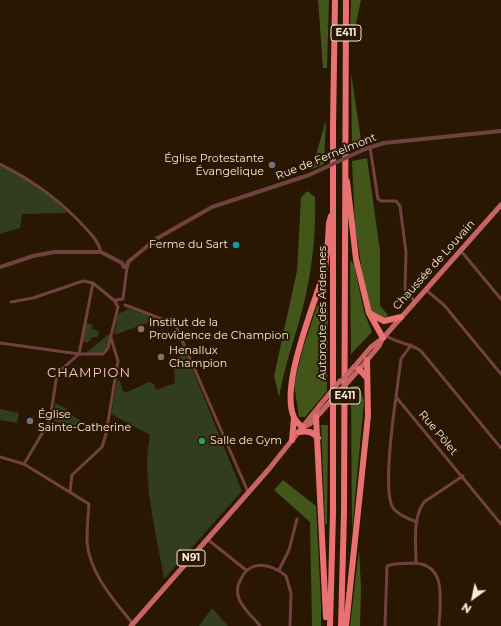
<!DOCTYPE html>
<html>
<head>
<meta charset="utf-8">
<style>
  body { margin:0 }
  #map { position:relative; width:501px; height:626px; overflow:hidden; background:#2a1702; font-family:Montserrat,sans-serif }
  canvas { display:block }
  .north { position:absolute; left:453px; top:578px; width:40px; height:40px; -webkit-text-stroke:3px #2a1702; paint-order:stroke; rotate:213deg; font-size:11px; font-weight:700; line-height:16px; text-align:center; color:#f7eadd }
  .north::after { content:''; display:block; margin:auto; width:14px; height:18px; background:#f7eadd; clip-path:polygon(50% 0,100% 100%,50% 72%,0 100%) }
</style>
</head>
<body>
<div id="map">
<canvas width="501" height="626"></canvas>
<div class="north">N</div>
</div>
<script>
const g = document.querySelector('canvas').getContext('2d');
g.lineJoin = 'round';
function fill(path, color) {
  g.fillStyle = color;
  g.fill(path, 'evenodd');
}
function stroke(path, color, width, dash) {
  g.strokeStyle = color;
  g.lineWidth = width;
  g.lineCap = dash ? 'butt' : 'round';
  g.setLineDash(dash || []);
  g.stroke(path);
}
function drawText(font, color, halo, rows, align = 'center') {
  g.font = font + ' Montserrat,sans-serif';
  g.lineWidth = 4;
  g.setLineDash([]);
  g.textBaseline = 'middle';
  g.strokeStyle = halo;
  g.fillStyle = color;
  for (const [text, x, y, turn = 0] of rows) {
    g.save();
    g.translate(x, y);
    g.rotate((+turn || 0) * Math.PI / 180);
    g.textAlign = isNaN(turn) ? turn : align;
    if (halo) g.strokeText(text, 0, 0);
    g.fillText(text, 0, 0);
    g.restore();
  }
}
const green = new Path2D(`
  M0,165L45,191L68,213L22,214L20,228L0,234Z
  M129,309L158,319L114,335L118,314Z
  M86,323L93,325L92,329L99,331L98,337H93L87,343L82,342Z
  M109,334L111,336L107,347L102,353H86Z
  M186,353L242,491L164,579C157,534 141,481 150,435L111,414L117,381L119,379L123,391L127,392L149,382L154,384L156,390L175,383L174,369L168,362Z
  M55,403L67,409L66,412L80,420L77,429L54,421Z
  M0,409L19,413L17,423L0,420Z
  M212,608L228,626H199Z`);
const forest = new Path2D(`
  M318,0H329L327,68H323Z
  M351,0H361L355,28H350Z
  M351,73L362,146L352,149Z
  M326,120L324,164L312,169Z
  M367,158L380,251V306L388,315L385,318L376,316L372,312L365,290L355,226L352,161Z
  M307,191L315,197C316,230 313,261 306,294C299,328 285,361 279,397L274,376L297,271L301,198Z
  M350,260L354,264L364,312L372,332L351,354Z
  M321,301L326,302L328,313L327,391L305,417H299L294,384L303,348L317,306Z
  M351,386H359L364,401L352,531Z
  M321,425H328L327,524H325Z
  M283,480L316,506L321,604V626H312L310,522L274,490Z
  M359,549L361,588L360,626H350Z`);
const minor = new Path2D(`
  M370,147L378,199L381,201H396L400,206L406,252L405,289L415,302
  M0,164C31,180 53,195 78,220C87,230 98,239 101,252
  M461,251L501,299
  M426,290L444,305L501,374
  M123,299L127,267
  M11,302L33,298L83,281L93,283L116,302
  M125,305L175,324L248,492
  M118,307L116,304V300L123,299
  M385,335C396,343 410,343 421,351L501,448
  M0,343L79,354H103L108,348L118,307
  M411,345L401,359L396,397L501,524
  M79,354L93,283
  M396,397C393,418 383,492 393,508C399,515 408,519 417,522
  M0,457L24,464L89,504C88,516 87,529 87,541C89,573 114,600 133,624
  M24,464L50,420L56,380L62,369L79,354
  M70,492L72,475L102,447L106,434L118,361L111,338
  M207,539L246,570
  M416,563C416,544 412,519 424,502L463,476
  M279,570L289,550L297,519
  M260,626C254,618 243,609 239,599C237,593 237,586 240,581C249,559 270,563 286,576L291,593L290,626
  M385,626L387,566C395,563 403,564 412,563C448,563 440,601 439,626`);
const tertiary = new Path2D(`
  M365,149L384,143L501,131
  M0,267L33,256L54,252H101L122,263L124,267H127L128,262L156,239L212,207L309,175`);
const primary = new Path2D(`
  M357,368L354,367L371,347L383,338L501,205
  M357,372L379,346L382,339
  M303,427L310,424L321,412
  M131,626L269,469L320,405`);
const motorway = new Path2D(`
  M347,181L356,259L369,313L383,338
  M369,313L384,321L401,317
  M359,369L367,378
  M316,417L326,617
  M303,427C268,409 317,300 324,271C328,256 328,239 329,223L331,216
  M299,432C308,431 312,431 318,438
  M292,440L294,418
  M330,626L333,513V126L335,0
  M341,626L344,513L346,0
  M346,626L368,416L367,360`);
const tertiaryBridge = new Path2D(`
  M309,175L365,149`);
const primaryBridge = new Path2D(`
  M344,378L354,367
  M320,405L340,381
  M321,412L355,374`);
const markers = [
  [272,165,4,"#6b7280"],
  [236,245,4,"#0f9aa8"],
  [141,329,4,"#8d6e63"],
  [161,357,4,"#8d6e63"],
  [30,421,4,"#6b7280"],
  [202,441,4,"#2e9e5b"]
];
const shields = [
  [346,33,30],
  [345,396,30],
  [191,558,28]
];
const shieldNames = [
  ["E411",346,33],
  ["E411",345,396],
  ["N91",191,558]
];
const streetNames = [
  ["Rue de Fernelmont",326,157,-22],
  ["Chaussée de Louvain",434,265,-48],
  ["Autoroute des Ardennes",323,313,-90],
  ["Rue Pôlet",438,433,50]
];
const poiNames = [
  ["Église Protestante",264,159,"right"],
  ["Évangelique",264,172,"right"],
  ["Ferme du Sart",228,245,"right"],
  ["Institut de la",149,323],
  ["Providence de Champion",149,336],
  ["Henallux",169,351],
  ["Champion",169,364],
  ["Église",38,415],
  ["Sainte-Catherine",38,428],
  ["Salle de Gym",210,441]
];
const quarterNames = [
  ["CHAMPION",89,373]
];
fill(green, '#313d1c');
fill(forest, '#42561a');
stroke(minor, '#714141', 3);
stroke(tertiary, '#714141', 4);
stroke(primary, '#c66464', 5);
stroke(motorway, '#e87172', 6);
stroke(tertiaryBridge, '#714141', 4);
stroke(primaryBridge, '#c66464', 5);
for (const [x, y, r, color] of markers) {
  const dot = new Path2D();
  dot.arc(x, y, r, 0, 2 * Math.PI);
  g.fillStyle = color;
  g.fill(dot);
  stroke(dot, '#2a1702', 1.5);
}
for (const [x, y, w] of shields) {
  const box = new Path2D();
  box.roundRect(x - w / 2, y - 8, w, 16, 3);
  g.fillStyle = '#2a1702';
  g.fill(box);
  stroke(box, '#f7eadd', 1);
}
drawText('bold 10px', '#f7eadd', null, shieldNames);
drawText('11px', '#f7eadd', '#2a1702', streetNames);
drawText('11px', '#f7eadd', '#2a1702', poiNames, 'left');
g.letterSpacing = '1px';
drawText('13px', '#f8ceb3', '#2a1702', quarterNames);
g.letterSpacing = '0px';
</script>
</body>
</html>
